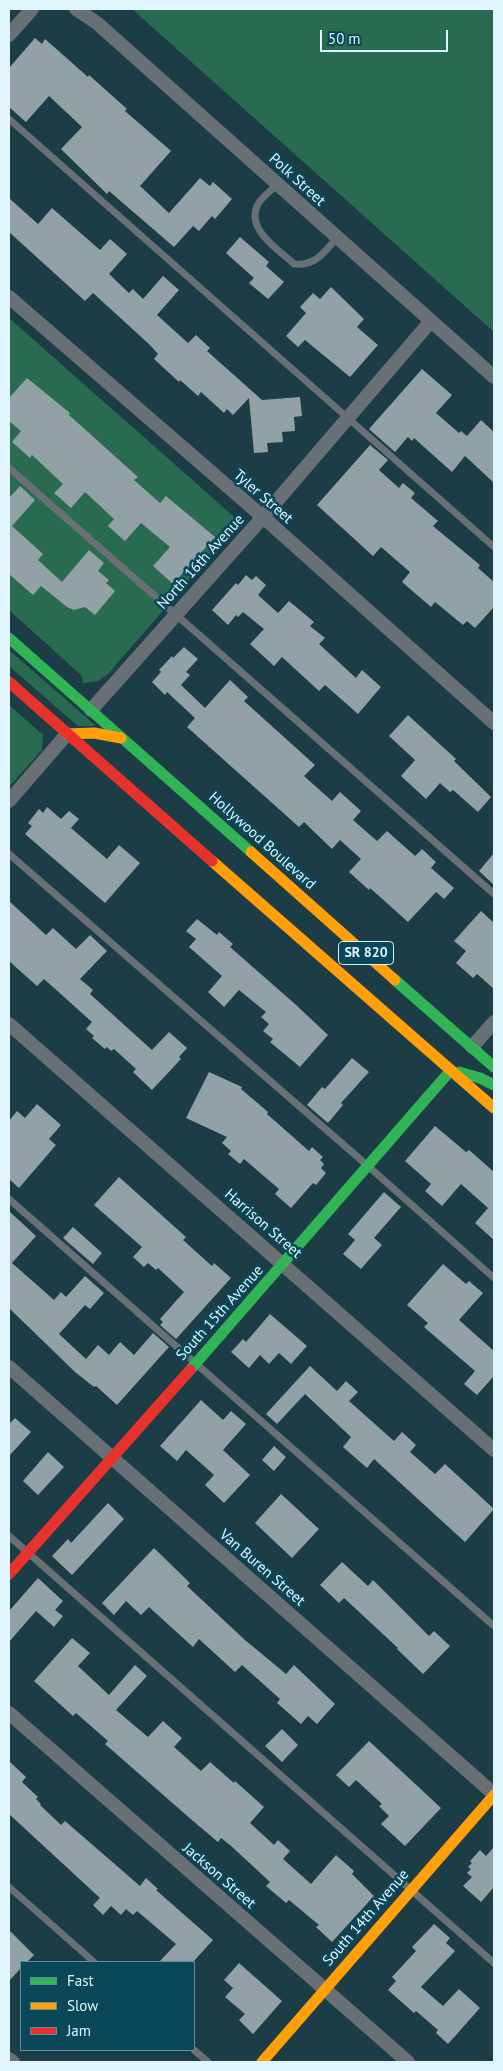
<!DOCTYPE html>
<html>
<head>
<meta charset="utf-8">
<style>
  body { margin:0 }
  #map { position:relative; width:503px; height:2071px; overflow:hidden; background:#1c3d46; font-family:"PT Sans",sans-serif }
  canvas { display:block }
  .frame { position:absolute; inset:0; border:10px solid #e0f5fc; pointer-events:none }
  .legend { position:absolute; left:20px; top:1961px; width:175px; height:90px; box-sizing:border-box; background:#0a4758; border:1px solid #608d9a; margin:0; padding:6px 9px; list-style:none; font-size:15px; color:#e0f5fc }
  .legend li { display:flex; align-items:center; gap:10px; height:25px }
  .legend b { width:25px; border:1px solid #608d9a }
  .scale { position:absolute; left:320px; top:30px; width:128px; height:22px; box-sizing:border-box; border:2px solid #e0f5fc; border-top:0; padding-left:6px; font-size:15px; line-height:18px; white-space:nowrap; color:#e0f5fc; -webkit-text-stroke:4px #0a4758; paint-order:stroke }
</style>
</head>
<body>
<div id="map">
<canvas width="503" height="2071"></canvas>
<div class="frame"></div>
<ul class="legend">
<li><b style="height:6px;background:#30b455"></b>Fast</li>
<li><b style="height:6px;background:#ff9f0a"></b>Slow</li>
<li><b style="height:6px;background:#e5322d"></b>Jam</li>
</ul>
<div class="scale">50 m</div>
</div>
<script>
const g = document.querySelector('canvas').getContext('2d');
g.lineJoin = 'round';
function fill(path, color) {
  g.fillStyle = color;
  g.fill(path, 'evenodd');
}
function stroke(path, color, width, dash) {
  g.strokeStyle = color;
  g.lineWidth = width;
  g.lineCap = dash ? 'butt' : 'round';
  g.setLineDash(dash || []);
  g.stroke(path);
}
function drawText(font, color, halo, rows, align = 'center') {
  g.font = font + ' "PT Sans",sans-serif';
  g.lineWidth = 5;
  g.setLineDash([]);
  g.textBaseline = 'middle';
  g.strokeStyle = halo;
  g.fillStyle = color;
  for (const [text, x, y, turn = 0] of rows) {
    g.save();
    g.translate(x, y);
    g.rotate((+turn || 0) * Math.PI / 180);
    g.textAlign = isNaN(turn) ? turn : align;
    if (halo) g.strokeText(text, 0, 0);
    g.fillText(text, 0, 0);
    g.restore();
  }
}
const green = new Path2D(`
  M132,9H494V332Z
  M9,318L240,522L108,674L98,681L83,683L81,675L9,610Z
  M9,650L96,726H78L9,666Z
  M9,705L43,735L42,750L9,787Z`);
const building = new Path2D(`
  M35,38L42,44L45,39L88,77L89,75L127,109L125,111L171,151L140,186L169,213L200,178L210,186L213,182L232,199L215,219L212,216L199,231L193,226L174,247L109,191L107,194L61,149L82,127L49,96L26,122L9,107V68Z
  M9,198L38,224L52,208L100,250L110,239L127,254L109,274L129,293L133,289L143,299L163,276L179,290L157,315L188,343L196,335L210,348L207,351L262,400L300,397L302,416L294,417L295,431L282,432L283,442L267,443L268,452L254,453L249,398L233,415L227,409L224,413L201,392L198,396L180,380L179,382L154,359L158,354L150,345L93,293L85,301L9,232Z
  M240,237L269,262L266,266L284,282L268,299L249,283L254,278L226,253Z
  M331,287L364,319L357,327L378,345L350,377L305,340L298,347L286,336L306,313L300,307L313,293L320,299Z
  M422,369L452,395L436,413L459,433L461,431L467,436L481,420L494,432V483L465,456L452,472L414,438L412,441L408,437L395,452L369,429Z
  M27,378L70,413L69,415L138,477L134,480L160,503L166,496L215,537L173,584L153,566L170,547L141,523L125,541L108,526L114,519L85,492L71,508L54,493L63,484L32,455L30,458L12,442L21,431L9,421V398Z
  M370,445L388,460L379,470L399,488L403,483L415,493L411,498L438,521L433,526L480,565L478,568L494,582V607L475,628L467,621L463,625L435,602L431,607L402,582L410,572L381,547L373,556L317,505Z
  M20,486L35,500L12,526L43,554L38,560L62,582L89,550L104,563L98,571L109,580L106,583L115,591L95,615L85,607L74,610L67,607L41,586L33,595L9,574V498Z
  M246,575L252,580L256,576L266,585L258,595L278,613L289,601L314,622L310,626L325,638L319,644L356,678L362,670L381,687L358,714L325,685L319,691L282,657L274,666L250,644L264,629L243,612L238,617L236,615L228,625L212,610L236,583L238,585Z
  M184,647L198,659L186,672L190,675L181,685L205,708L230,680L248,697L244,701L315,765L304,776L332,801L340,792L361,811L353,820L377,841L387,831L415,856L422,849L436,862L431,868L454,888L444,899L436,892L408,922L370,888L369,890L349,872L361,859L340,840L332,849L304,822L299,827L187,727L195,718L167,692L165,695L152,682L161,672L159,670L172,656L173,658Z
  M408,715L456,759L454,761L491,797L478,812L453,790L450,792L440,783L426,799L401,776L415,760L389,736Z
  M47,807L61,819L69,811L79,819L71,828L107,859L119,845L140,863L105,903L25,834L32,826L28,823L39,809L43,813Z
  M494,853V885L479,871Z
  M9,901L46,935L53,928L76,949L90,935L107,951L80,979L93,990L90,994L152,1050L169,1032L187,1048L179,1057L181,1059L152,1090L133,1072L136,1069L114,1049L111,1051L107,1047L105,1049L92,1038L94,1036L86,1029L92,1022L44,979L37,986L9,961Z
  M481,911L494,923V989L477,974L473,978L456,963L466,951L454,941Z
  M197,919L217,935L219,932L233,944L230,947L295,1004L328,1035L300,1067L270,1042L273,1039L263,1031L269,1024L261,1017L266,1012L239,990L224,1007L208,992L222,976L189,947L196,939L186,931Z
  M352,1058L369,1072L341,1103L343,1105L328,1123L307,1105L322,1087L325,1089Z
  M209,1072L242,1087L241,1089L268,1112L267,1114L309,1151L312,1147L323,1157L320,1160L324,1164L321,1168L326,1173L316,1185L313,1183L291,1208L275,1194L279,1189L244,1159L240,1164L228,1154L231,1151L222,1143L227,1137L186,1118Z
  M37,1104L61,1125L49,1139L56,1145L19,1188L9,1179V1121L17,1111L25,1118Z
  M435,1126L466,1152L469,1150L494,1172V1240L475,1223L488,1208L461,1184L442,1206L425,1191L431,1184L405,1161Z
  M119,1177L186,1237L183,1240L212,1266L214,1263L231,1278L176,1339L160,1325L163,1322L160,1319L184,1292L158,1268L156,1270L148,1263L144,1267L133,1257L142,1247L94,1205Z
  M384,1192L401,1207L374,1238L382,1245L361,1269L343,1254L355,1240L348,1234Z
  M9,1211L36,1236L12,1263L54,1300L61,1292L66,1297L85,1276L104,1293L90,1309L85,1305L59,1334L86,1359L98,1345L109,1355L120,1342L134,1355L153,1333L169,1347L117,1405L96,1386L94,1387L75,1372L9,1308Z
  M73,1227L102,1253L93,1264L63,1238Z
  M443,1264L466,1284L469,1281L483,1293L459,1320L494,1351V1376L477,1395L464,1384L475,1371L424,1327L428,1323L407,1305Z
  M270,1314L307,1346L291,1364L279,1353L269,1364L260,1355L249,1368L231,1352L243,1339L246,1342Z
  M310,1366L337,1391L346,1381L358,1392L349,1401L394,1441L402,1432L416,1445L410,1452L435,1474L445,1464L494,1509L465,1542L374,1459L367,1468L343,1447L351,1437L305,1394L277,1424L266,1414Z
  M201,1400L223,1420L231,1411L246,1424L223,1450L250,1475L224,1503L205,1485L214,1475L186,1450L177,1461L160,1446Z
  M15,1418L31,1432L9,1456V1424Z
  M274,1446L286,1457L274,1471L262,1460Z
  M48,1452L64,1467L38,1495L23,1481Z
  M281,1494L319,1529L292,1558L255,1523Z
  M108,1503L124,1519L72,1575L52,1556L68,1539L71,1543Z
  M154,1548L190,1583L187,1586L245,1640L286,1674L294,1665L335,1704L317,1724L308,1716L301,1724L277,1703L280,1699L242,1665L235,1672L199,1639L193,1647L149,1607L141,1615L126,1601L114,1615L102,1603Z
  M342,1562L368,1586L373,1580L429,1636L434,1631L450,1646L423,1674L397,1649L398,1648L344,1598L339,1603L320,1585Z
  M38,1578L63,1601L55,1610L63,1616L54,1627L36,1611L9,1642V1611Z
  M72,1638L90,1653L78,1666L109,1695L135,1665L147,1676L116,1710L148,1737L163,1721L182,1738L174,1747L201,1771L210,1762L234,1783L235,1781L264,1807L250,1823L274,1845L278,1840L290,1851L283,1859L311,1884L336,1855L354,1871L352,1874L374,1896L332,1942L316,1927L319,1925L289,1900L286,1903L266,1886L270,1882L230,1845L221,1838L218,1842L193,1821L105,1744L108,1741L76,1713L73,1716L34,1681Z
  M282,1729L298,1745L282,1762L265,1746Z
  M369,1741L441,1808L405,1846L381,1824L389,1816L379,1806L382,1804L356,1780L349,1787L336,1775Z
  M9,1761L26,1777L22,1782L38,1797L36,1799L41,1804L40,1805L61,1825L65,1821L140,1886L146,1878L158,1889L156,1890L213,1940L193,1962H159L176,1944L137,1911L133,1915L126,1909L121,1915L111,1906L103,1915L93,1905L100,1898L9,1814Z
  M494,1847V1887L481,1902L463,1886L472,1877L467,1873L471,1869L468,1867L472,1863L470,1861L480,1850L486,1856Z
  M434,1924L450,1938L446,1943L455,1951L421,1987L443,2006L459,1989L480,2008L448,2044L436,2033L438,2030L416,2011L414,2013L388,1990L396,1981L392,1977L416,1951L412,1947Z
  M9,1930L34,1955L27,1962H21V1968L9,1981Z
  M239,1963L282,2001L253,2034L239,2020L245,2014L225,1997L233,1988L224,1980Z`);
const lane = new Path2D(`
  M9,119L494,547
  M277,184C272,190 265,195 260,201C242,227 277,248 294,264C316,266 323,253 337,238
  M9,468L494,894
  M9,854L368,1166L494,1278
  M9,1199L494,1626
  M9,1536L494,1963
  M9,1887L94,1962
  M194,2050L208,2062`);
const street = new Path2D(`
  M76,9L97,23L494,377
  M9,35L32,9
  M9,297L263,517L494,723
  M91,710L263,517L431,321
  M9,801L67,734
  M9,1024L494,1450
  M472,1047L494,1022
  M9,1367L494,1794
  M9,1713L408,2062
  M9,2059L13,2062`);
const fast = new Path2D(`
  M9,638L251,852
  M395,980L494,1067
  M459,1072L480,1078L494,1085
  M190,1370L451,1070`);
const slow = new Path2D(`
  M67,734L94,733L121,738
  M251,852L395,980
  M212,861L494,1108
  M262,2062L494,1795`);
const jam = new Path2D(`
  M9,682L212,861
  M9,1574L190,1370`);
const shields = [
  [366,953,55]
];
const shieldNames = [
  ["SR 820",366,953]
];
const streetNames = [
  ["Polk Street",297,180,42],
  ["Tyler Street",263,497,41],
  ["North 16th Avenue",201,562,-48],
  ["Hollywood Boulevard",262,841,42],
  ["Harrison Street",263,1224,41],
  ["South 15th Avenue",220,1313,-48],
  ["Van Buren Street",262,1568,41],
  ["Jackson Street",219,1876,41],
  ["South 14th Avenue",366,1918,-49]
];
fill(green, '#286b50');
fill(building, '#92a1a5');
stroke(lane, '#686f75', 7);
stroke(street, '#686f75', 14);
stroke(fast, '#30b455', 11);
stroke(slow, '#ff9f0a', 11);
stroke(jam, '#e5322d', 11);
for (const [x, y, w] of shields) {
  const box = new Path2D();
  box.roundRect(x - w / 2, y - 11.5, w, 23, 4);
  g.fillStyle = '#0a4758';
  g.fill(box);
  stroke(box, '#e0f5fc', 1);
}
drawText('bold 14px', '#e0f5fc', null, shieldNames);
drawText('15px', '#e0f5fc', '#0a4758', streetNames);
</script>
</body>
</html>
